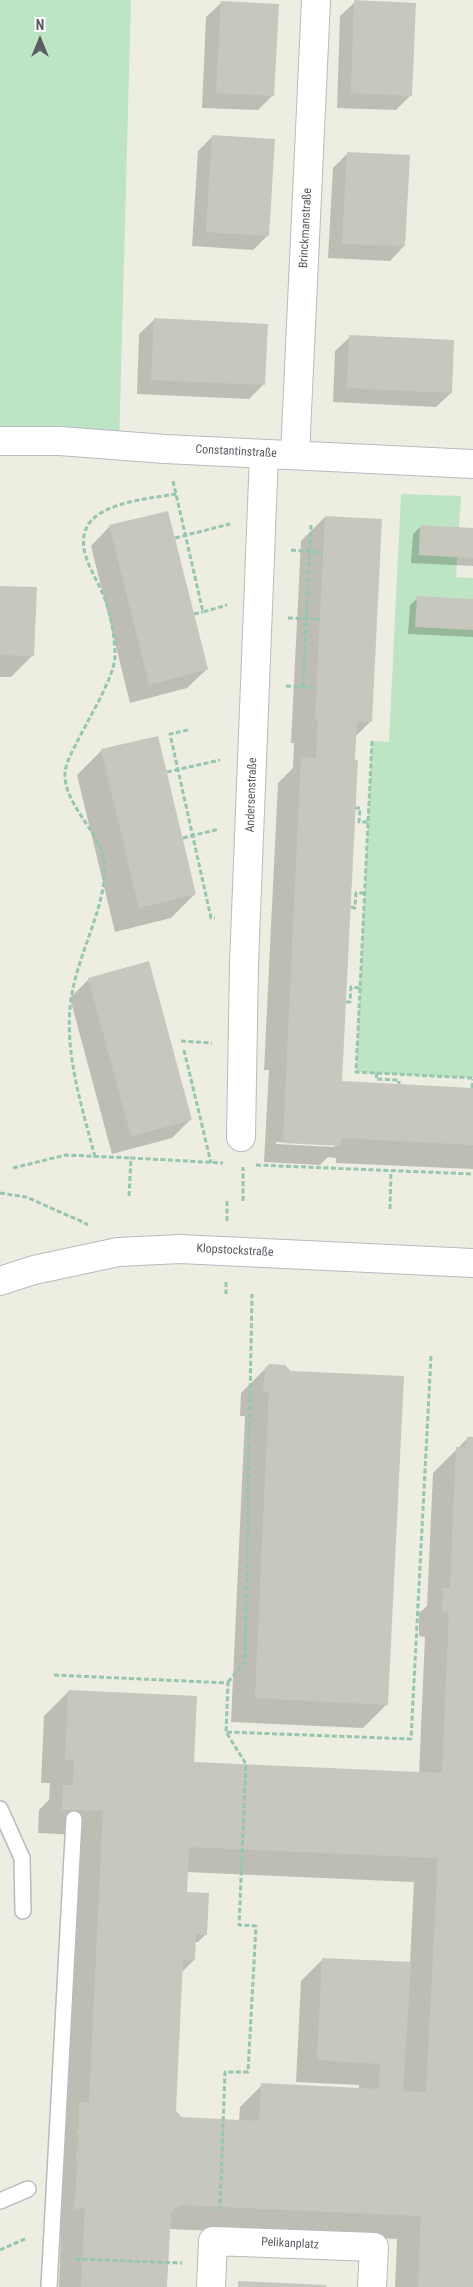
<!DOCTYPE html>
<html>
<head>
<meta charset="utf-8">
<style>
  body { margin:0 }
  #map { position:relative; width:473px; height:2287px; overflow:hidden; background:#edede1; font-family:"Roboto Condensed",sans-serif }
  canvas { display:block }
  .north { position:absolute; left:15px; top:15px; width:50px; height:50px; -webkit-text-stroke:4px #fff; paint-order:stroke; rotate:0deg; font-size:14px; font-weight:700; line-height:20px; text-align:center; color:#5a5c62 }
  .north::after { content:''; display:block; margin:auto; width:18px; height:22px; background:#5a5c62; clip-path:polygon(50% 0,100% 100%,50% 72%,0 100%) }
</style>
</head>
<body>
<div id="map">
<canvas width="473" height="2287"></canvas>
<div class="north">N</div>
</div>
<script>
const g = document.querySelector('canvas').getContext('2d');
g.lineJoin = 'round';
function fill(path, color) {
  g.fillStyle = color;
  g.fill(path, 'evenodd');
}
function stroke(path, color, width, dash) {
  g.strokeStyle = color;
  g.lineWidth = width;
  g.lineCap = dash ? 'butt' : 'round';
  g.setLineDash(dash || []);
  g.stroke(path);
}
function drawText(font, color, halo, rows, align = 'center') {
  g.font = font + ' "Roboto Condensed",sans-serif';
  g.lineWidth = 4;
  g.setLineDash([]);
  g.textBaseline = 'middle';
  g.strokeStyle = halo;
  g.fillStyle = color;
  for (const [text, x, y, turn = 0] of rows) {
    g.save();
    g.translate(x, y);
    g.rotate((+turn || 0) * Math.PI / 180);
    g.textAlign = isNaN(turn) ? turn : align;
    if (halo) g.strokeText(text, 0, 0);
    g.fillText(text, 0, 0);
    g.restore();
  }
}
const green = new Path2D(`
  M0,0H131L119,446L0,441Z
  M401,494L461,496L456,577L473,578V1078L356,1072L372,741L389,742Z`);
const shadow = new Path2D(`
  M355,2L411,95L396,110L337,108L340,16Z
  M221,3L273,95L258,110L202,108L206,17Z
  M213,136L268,235L253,250L192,246L198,151Z
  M348,153L404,246L390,261L328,258L333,168Z
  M154,320L264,384L249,399L137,394L139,334Z
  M350,337L451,393L436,407L333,402L335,351Z
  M325,517L371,721L355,737L341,1082L473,1089V1169L336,1163V1158L328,1157L320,1165L264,1162L269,1070H264L278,783L293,768L294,743H291L301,541ZM276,1142L336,1145L334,1147L276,1144Z
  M110,526L207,669L187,688L130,703L91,546Z
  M420,527L473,529V566L411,563L413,534Z
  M0,587L33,655L11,677H0Z
  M418,598L473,600V637L408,634L410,605Z
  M102,750L195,894L171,918L115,932L77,775Z
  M89,979L191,1119L172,1138L112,1154L70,998Z
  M269,1365L387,1704L363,1728L231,1722L245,1416H240L241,1393Z
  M468,1438L473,1439V2287H395L397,2239L169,2229L166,2287H59L61,2231L50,2233L55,2128L66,2116L79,1835L38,1833L39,1810L49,1800L50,1783H41L44,1716L69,1691L193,1763L419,1774L425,1637L419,1636V1613L427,1606L433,1473ZM186,1872L414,1882L410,1963L323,1959L301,1981L296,2082L359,2085V2089L262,2085L240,2107L239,2121L182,2119L175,2112L182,1972L194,1960L195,1942H198L206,1934L185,1896Z`);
const building = new Path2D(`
  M354,0L416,3L412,96L351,93Z
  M221,1L279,4L274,96L216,93Z
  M212,135L275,139L269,236L206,232Z
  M347,152L410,155L405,246L342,244Z
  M154,318L268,324L265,385L151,380Z
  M349,335L454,340L452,393L347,388Z
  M168,511L208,669L149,685L109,525Z
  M325,516L382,519L372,722L357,721L355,760H358L342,1081L473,1088V1145L341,1138V1146L283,1143L301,757L316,758L318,719H315Z
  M420,525L473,528V558L419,555Z
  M0,586L37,587L34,656L0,655Z
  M417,596L473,599V630L415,627Z
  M158,736L196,894L139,908L101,749Z
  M149,961L192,1120L131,1136L88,978Z
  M269,1364L285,1365L291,1371L404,1376L388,1705L255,1698L269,1392H263L265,1368Z
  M467,1437H473V2287H418L421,2216L180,2205L171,2212L167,2287H81L85,2208L74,2209L78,2159H76V2151H78L79,2134H77V2129H79V2102H87V2104H89L103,1811L62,1810L63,1785H73L74,1760H65L68,1690L197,1696L194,1762L442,1773L449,1613L442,1612L443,1588H450L456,1447L466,1448ZM189,1847L438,1858L426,2092L403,2091L411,1962L322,1958L317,2060L380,2064L379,2089L261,2083L259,2121L182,2117L176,2111L183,1960H195L196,1934L207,1935L209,1893L187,1892Z
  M238,2281L326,2285V2287H238Z`);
const path = new Path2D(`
  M173,481L203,612L227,605
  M175,538L230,524
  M291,550L323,553
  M194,614L203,612
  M288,618L320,619
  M286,686L317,688
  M303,687L311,525
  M188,730L170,734L211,918H215
  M372,741L356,1072L473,1078
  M167,772L220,760
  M355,808H360L359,822H368
  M183,838L219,829
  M351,907L355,908L356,893H365
  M346,1002H350L351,987L360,988
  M181,1041L212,1043
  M184,1050L211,1163
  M377,1073L376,1079L399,1080V1084
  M472,1088L473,1079
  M95,1157C81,1103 61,1044 73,988C81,950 104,907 105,870C107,836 63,808 65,772C66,763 72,752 76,744C86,723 114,678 115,657C115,638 111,614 104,597C96,575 74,549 88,525C102,502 152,498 176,494
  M256,1165L473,1174
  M13,1168L66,1155L131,1158
  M0,1193L26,1197L83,1222L88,1225
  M129,1196L131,1158L223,1163
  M243,1201V1167
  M390,1209L391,1171
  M227,1221V1201
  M226,1282V1294
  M54,1675L228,1683L226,1732L246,1764L239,1925L256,1926L248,2072H225L220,2210
  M228,1682L245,1662L252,1294
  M227,1732L411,1739L431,1356
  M0,2250L27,2238
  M75,2259L182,2263`);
const lane = new Path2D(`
  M0,1809L22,1858L23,1911
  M0,2201L28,2189
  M49,2287L74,1819`);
const street = new Path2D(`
  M0,441H60L165,449L473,464
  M295,455L316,0
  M241,1137L244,964L264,454
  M0,1281L34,1270L118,1252L180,1249L473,1263
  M211,2287L213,2241L374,2247L372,2287`);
const streetNames = [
  ["Brinckmanstraße",306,228,-87],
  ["Constantinstraße",236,452,3],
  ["Andersenstraße",252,795,-88],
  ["Klopstockstraße",235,1251,3],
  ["Pelikanplatz",290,2244,3]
];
fill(green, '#bde5c5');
fill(shadow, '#0003');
fill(building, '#c8c7be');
stroke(lane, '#b9bac0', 18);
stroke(street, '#b9bac0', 30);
stroke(path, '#96c6ad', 3, [5, 2.5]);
stroke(lane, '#fff', 15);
stroke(street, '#fff', 28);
drawText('12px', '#5a5c62', '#fff', streetNames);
</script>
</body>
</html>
